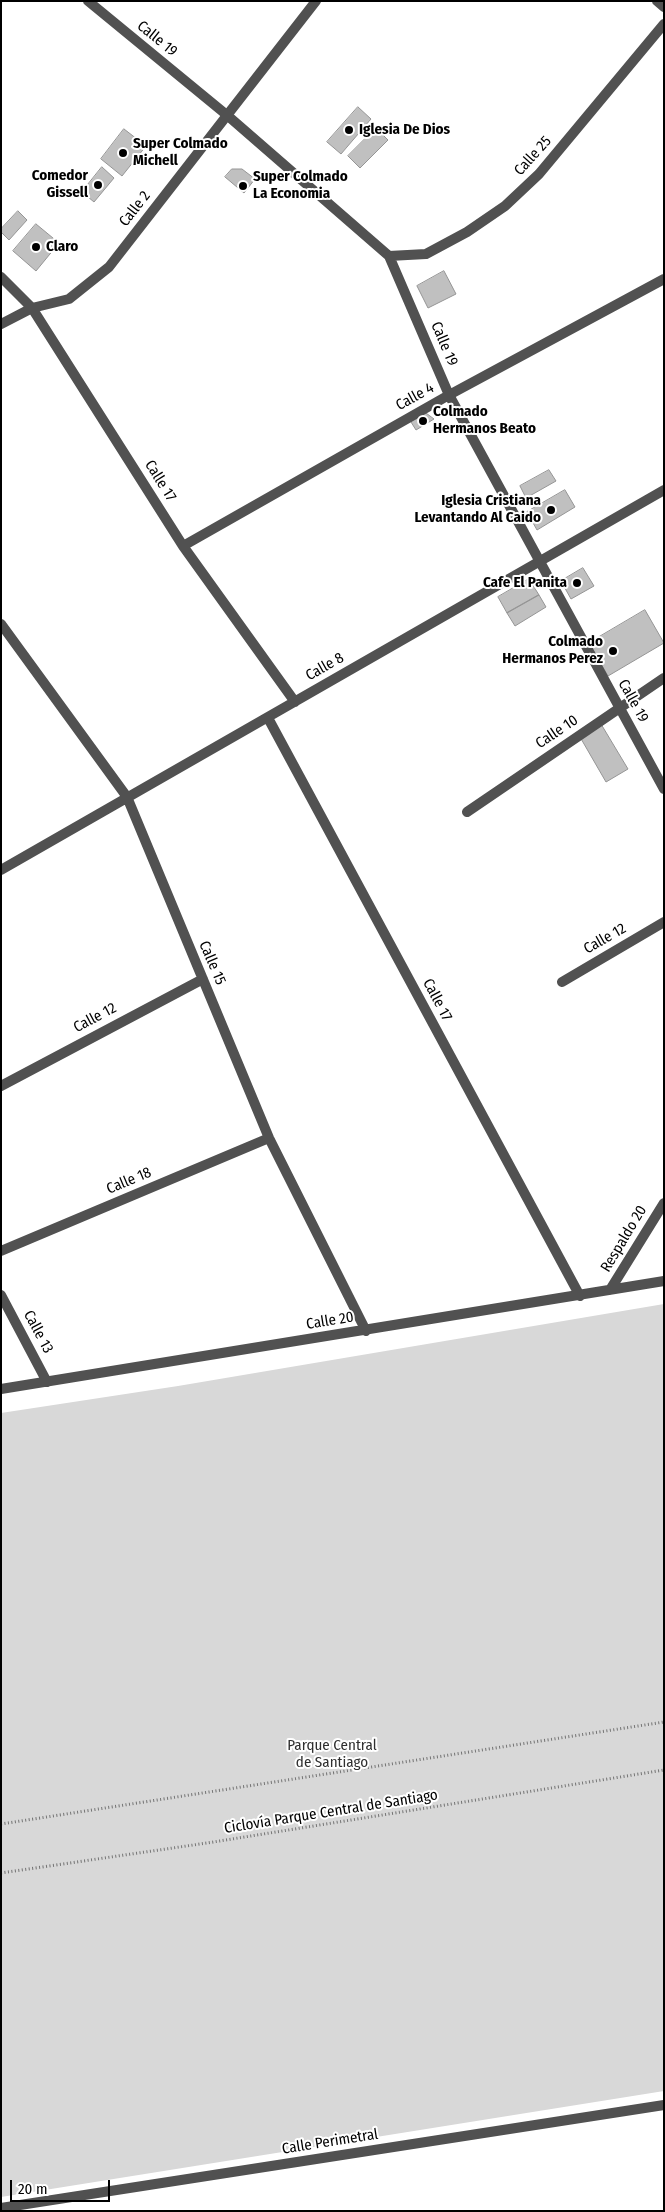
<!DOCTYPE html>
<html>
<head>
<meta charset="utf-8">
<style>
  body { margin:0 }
  #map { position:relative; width:665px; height:2212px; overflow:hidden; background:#fff; font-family:"Fira Sans Condensed",sans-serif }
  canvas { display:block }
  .frame { position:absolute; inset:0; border:2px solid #000; pointer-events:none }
  .scale { position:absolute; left:10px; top:2180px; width:100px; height:22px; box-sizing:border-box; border:2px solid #000; border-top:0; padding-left:6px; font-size:15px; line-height:18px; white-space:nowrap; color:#000; -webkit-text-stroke:4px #fff; paint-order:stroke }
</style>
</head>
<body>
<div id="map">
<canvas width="665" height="2212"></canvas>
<div class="frame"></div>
<div class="scale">20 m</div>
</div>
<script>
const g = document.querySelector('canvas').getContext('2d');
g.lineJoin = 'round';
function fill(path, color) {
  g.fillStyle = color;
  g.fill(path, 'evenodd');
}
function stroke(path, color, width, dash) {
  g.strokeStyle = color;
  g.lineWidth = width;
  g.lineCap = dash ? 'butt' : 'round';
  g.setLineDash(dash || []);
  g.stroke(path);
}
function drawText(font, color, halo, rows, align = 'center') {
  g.font = font + ' "Fira Sans Condensed",sans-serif';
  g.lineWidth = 4;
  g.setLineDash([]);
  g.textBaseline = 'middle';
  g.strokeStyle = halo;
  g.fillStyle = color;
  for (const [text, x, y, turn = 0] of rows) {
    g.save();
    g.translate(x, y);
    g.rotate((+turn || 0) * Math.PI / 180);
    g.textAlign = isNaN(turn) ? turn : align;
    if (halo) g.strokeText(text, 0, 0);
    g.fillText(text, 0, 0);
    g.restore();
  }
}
const green = new Path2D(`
  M664,1304V2091L1,2197V1413L178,1386Z`);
const building = new Path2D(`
  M358,107L371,119L341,154L327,142Z
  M376,128L388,140L360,168L348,156Z
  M124,129L146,146L122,176L101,159Z
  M102,167L114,178L94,202L82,192Z
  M232,169H242L255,179L244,193L225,177Z
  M18,211L27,220L9,240L1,232V229Z
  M36,224L59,243L36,271L13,251Z
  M444,271L456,294L428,308L417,286Z
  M426,413L434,419L416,430L411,422Z
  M549,470L556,481L526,498L520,486Z
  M565,490L575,507L537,530L527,512Z
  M583,568L594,586L571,599L561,581Z
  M529,579L539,595L507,613L498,597Z
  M539,595L546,607L515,626L507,613Z
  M645,610L664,643L608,676L589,643Z
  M601,724L628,769L606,782L580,737Z`);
const path = new Path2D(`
  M1,1824L664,1722
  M1,1873L207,1843L664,1770`);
const street = new Path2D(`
  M88,1L228,116L389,256L449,395L664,789
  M657,1L664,7
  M389,256L426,254L467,232L505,206L539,174L664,24
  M1,277L32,308L183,546L295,702
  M1,324L32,308L69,299L109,267L316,1
  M183,546L449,395L664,279
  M1,624L127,797L269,1138L366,1331
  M268,718L580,1296
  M467,812L664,678
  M1,870L664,490
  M562,982L664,922
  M1,1086L203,979
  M1,1251L269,1138
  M610,1290L664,1203
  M1,1295L47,1382
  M1,1389L664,1281
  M1,2208L664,2105`);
const markers = [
  [349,130,5,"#000"],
  [123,153,5,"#000"],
  [98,185,5,"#000"],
  [243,186,5,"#000"],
  [36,247,5,"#000"],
  [423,421,5,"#000"],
  [551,510,5,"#000"],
  [577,583,5,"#000"],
  [613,651,5,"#000"]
];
const streetNames = [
  ["Calle 19",157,39,39],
  ["Calle 25",533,156,-48],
  ["Calle 2",135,209,-52],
  ["Calle 19",444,344,67],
  ["Calle 4",415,397,-29],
  ["Calle 17",160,481,58],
  ["Calle 8",325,667,-30],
  ["Calle 19",633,701,61],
  ["Calle 10",557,732,-34],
  ["Calle 12",605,939,-30],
  ["Calle 15",212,963,67],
  ["Calle 17",437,1000,62],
  ["Calle 12",95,1018,-28],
  ["Calle 18",129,1181,-23],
  ["Respaldo 20",624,1239,-59],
  ["Calle 20",330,1321,-9],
  ["Calle 13",38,1332,62],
  ["Ciclovía Parque Central de Santiago",331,1812,-9],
  ["Calle Perimetral",330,2142,-9]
];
const poiNames = [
  ["Iglesia De Dios",359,130],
  ["Super Colmado",133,144],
  ["Michell",133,161],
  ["Comedor",88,176,"right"],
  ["Gissell",88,193,"right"],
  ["Super Colmado",253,177],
  ["La Economia",253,194],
  ["Claro",46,247],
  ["Colmado",433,412],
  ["Hermanos Beato",433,429],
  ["Iglesia Cristiana",541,501,"right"],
  ["Levantando Al Caido",541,518,"right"],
  ["Cafe El Panita",567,583,"right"],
  ["Colmado",603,642,"right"],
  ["Hermanos Perez",603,659,"right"]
];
const parkNames = [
  ["Parque Central",332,1746],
  ["de Santiago",332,1763]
];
fill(green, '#d8d8d8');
fill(building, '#c0c0c0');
stroke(building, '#959595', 1);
stroke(path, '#737373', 3, [1, 2.5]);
stroke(street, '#515151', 10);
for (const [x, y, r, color] of markers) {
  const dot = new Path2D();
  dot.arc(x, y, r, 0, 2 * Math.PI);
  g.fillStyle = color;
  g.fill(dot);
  stroke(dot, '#fff', 2);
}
drawText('15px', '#000', '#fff', streetNames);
drawText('bold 15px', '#000', '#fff', poiNames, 'left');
drawText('15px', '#2f2f2f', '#fff', parkNames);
</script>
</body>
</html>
